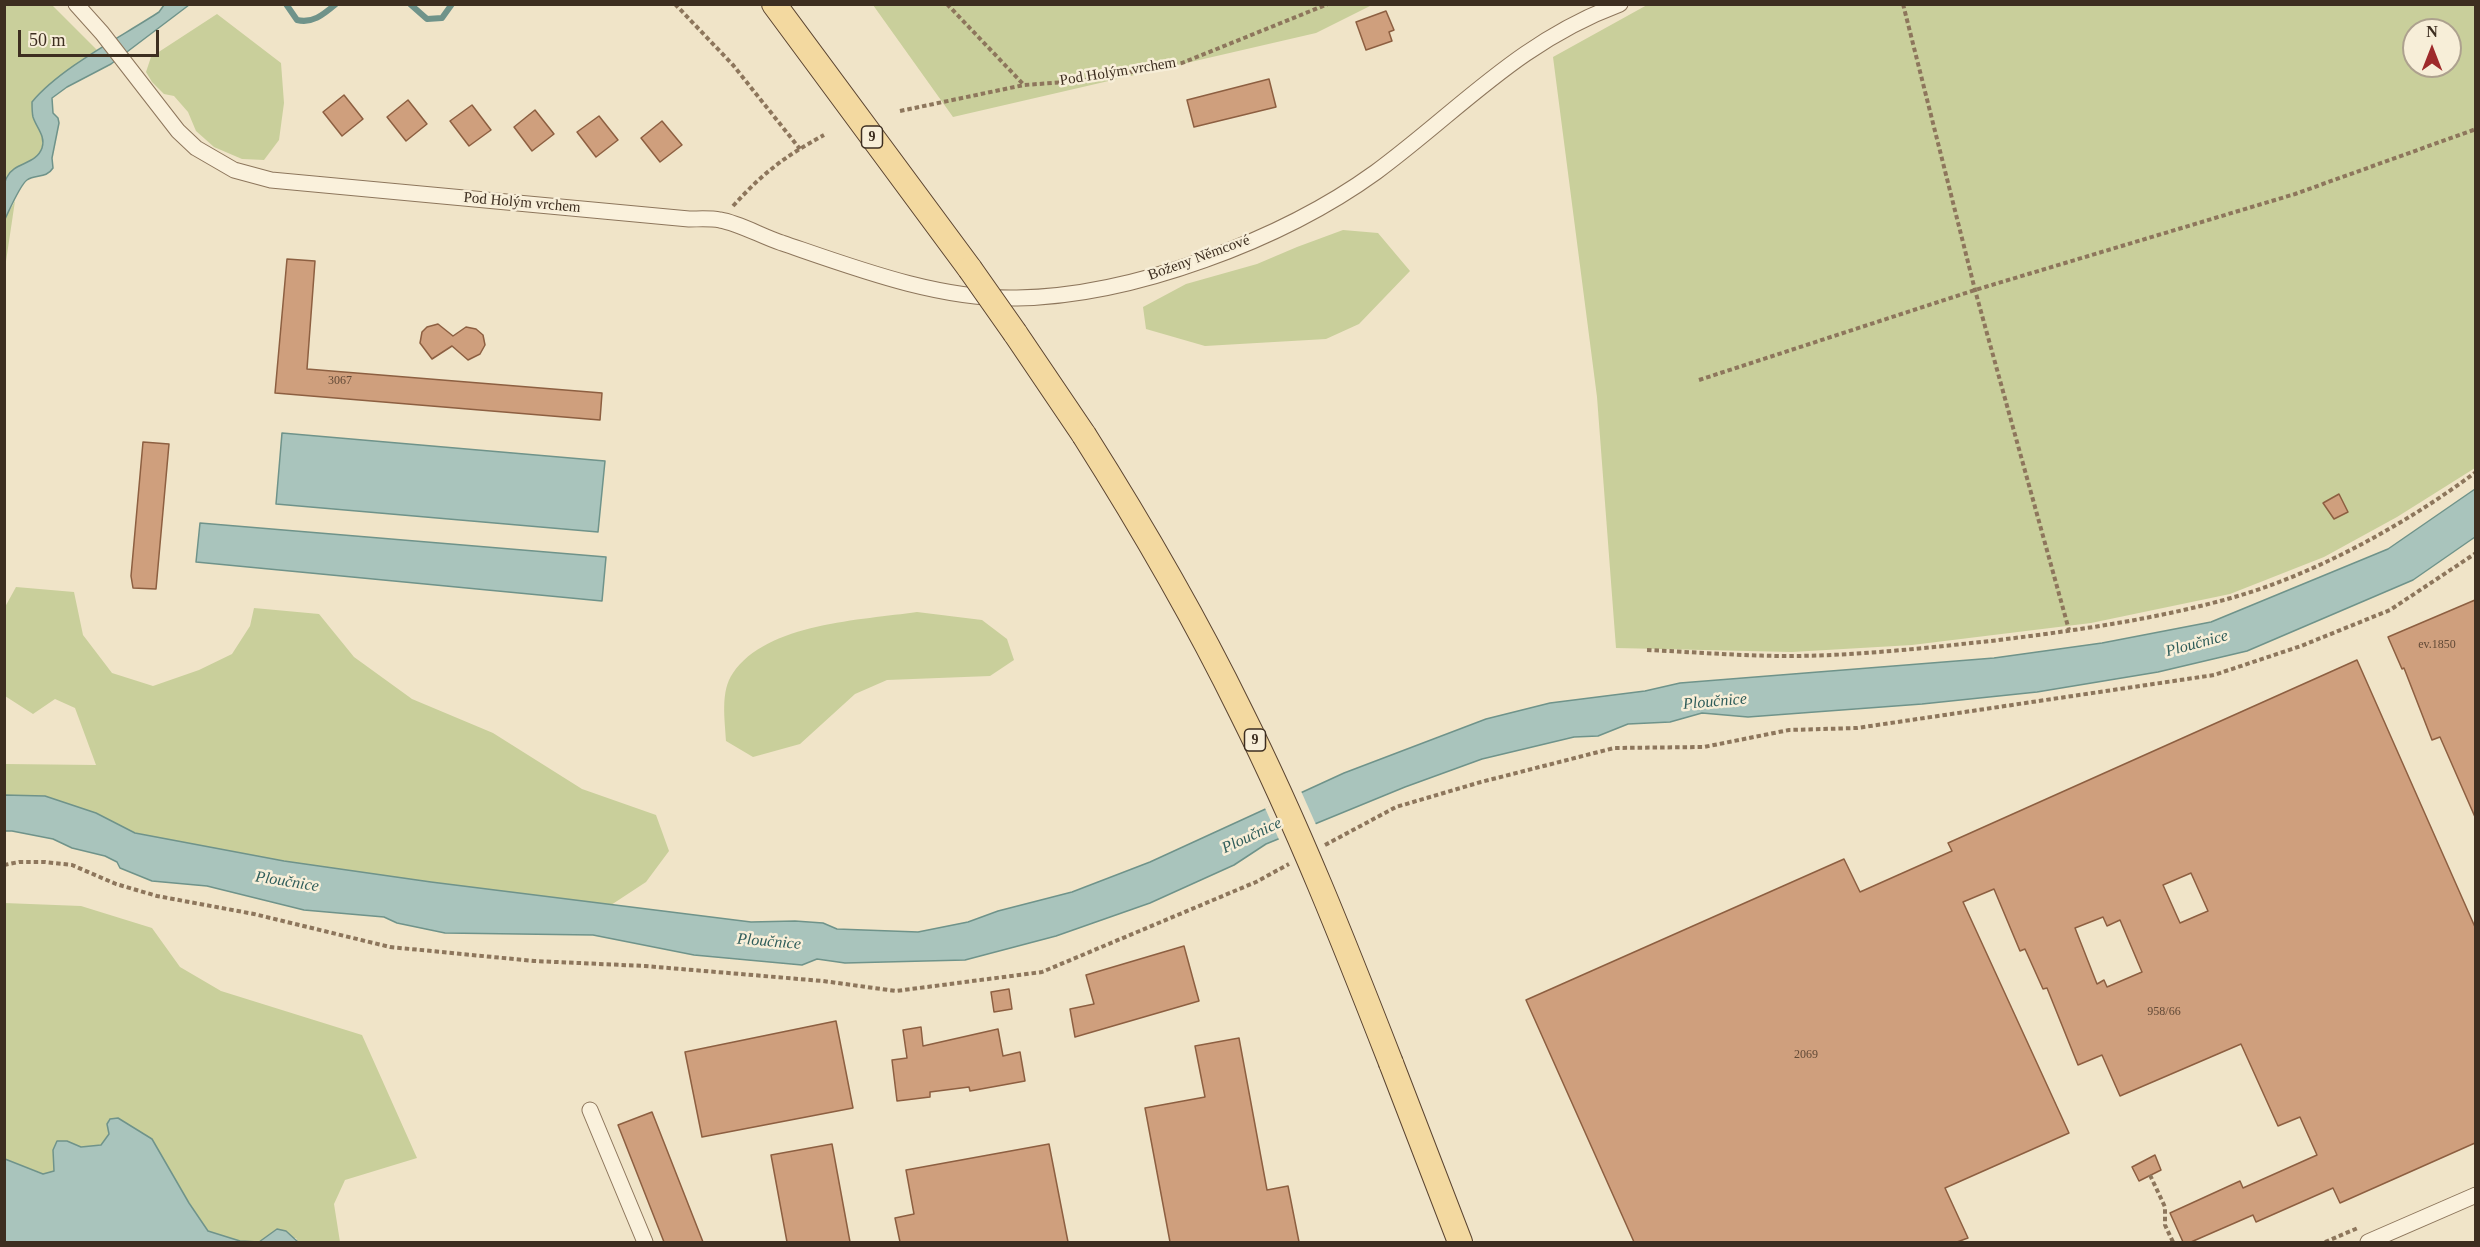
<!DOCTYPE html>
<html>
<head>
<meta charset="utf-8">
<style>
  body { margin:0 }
  #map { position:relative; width:2480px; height:1247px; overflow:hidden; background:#f0e4c8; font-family:"Times New Roman",serif }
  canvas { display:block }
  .frame { position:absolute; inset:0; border:6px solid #3d2e20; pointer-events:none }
  .north { position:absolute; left:2402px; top:18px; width:60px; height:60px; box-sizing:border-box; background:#f7eed8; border:2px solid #ada18e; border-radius:50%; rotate:0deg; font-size:16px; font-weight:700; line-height:24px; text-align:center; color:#3d2e20 }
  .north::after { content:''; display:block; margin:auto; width:21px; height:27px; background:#9e2a2b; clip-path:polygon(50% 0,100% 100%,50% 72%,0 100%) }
  .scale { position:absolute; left:18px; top:30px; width:141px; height:27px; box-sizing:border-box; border:3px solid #3d2e20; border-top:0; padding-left:8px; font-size:18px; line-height:21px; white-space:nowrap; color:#3d2e20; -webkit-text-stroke:4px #f7eed8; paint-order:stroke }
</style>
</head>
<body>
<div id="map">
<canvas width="2480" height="1247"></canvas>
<div class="frame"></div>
<div class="north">N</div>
<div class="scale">50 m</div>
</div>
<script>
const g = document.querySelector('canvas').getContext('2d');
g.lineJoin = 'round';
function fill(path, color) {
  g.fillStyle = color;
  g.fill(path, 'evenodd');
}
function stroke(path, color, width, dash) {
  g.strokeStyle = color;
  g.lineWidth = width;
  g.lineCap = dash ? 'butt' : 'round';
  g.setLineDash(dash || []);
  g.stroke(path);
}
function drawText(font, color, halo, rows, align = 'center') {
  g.font = font + ' "Times New Roman",serif';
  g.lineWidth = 5;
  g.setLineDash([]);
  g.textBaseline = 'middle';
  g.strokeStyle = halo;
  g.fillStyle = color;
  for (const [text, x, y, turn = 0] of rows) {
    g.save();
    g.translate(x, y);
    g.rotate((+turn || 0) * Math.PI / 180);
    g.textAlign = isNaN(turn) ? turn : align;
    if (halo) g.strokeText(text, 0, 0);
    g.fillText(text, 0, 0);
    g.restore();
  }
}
const green = new Path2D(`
  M5,5H52L98,51L39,94L32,102C32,107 32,113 33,117C36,126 44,133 43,144C41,166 11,164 5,183Z
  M873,5H872H1372L1316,33L953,117Z
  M1647,5H2475V468L2397,517L2324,557L2230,594L2091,623L1912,645L1792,652L1616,648L1597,397L1553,57ZM2414,30H2450V66H2414Z
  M217,14L281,63L284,103L279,140L264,160L242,159L214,147L196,131L188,112L174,96L164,94L152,82L146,72L151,57Z
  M15,201L5,268V219Z
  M1343,230L1378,233L1410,271L1359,324L1326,339L1205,346L1146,329L1143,307L1186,284L1257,264L1297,247Z
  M16,587L74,592L83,635L112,673L153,686L199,670L232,654L250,626L254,608L319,614L354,657L412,699L493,733L582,789L656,815L669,851L646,882L611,905L431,882L284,861L198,846L135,833L96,813L45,796L5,795V764L96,765L75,708L55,699L33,714L5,696V607Z
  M917,612L982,620L1007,639L1014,660L990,676L887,680L855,694L800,744L753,757L726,741C725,720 720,691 733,673C767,623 862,620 917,612Z
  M4,903L81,906L152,928L180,967L221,991L362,1035L417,1158L345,1180L334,1204L340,1242H298L296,1238L259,1242L240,1241L208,1231L189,1203L152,1139L118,1119H109L107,1124L109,1134L101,1145L81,1147L67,1142L53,1150L54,1171L44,1174L5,1159Z`);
const water = new Path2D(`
  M164,5H189L111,64L67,87L52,98L53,113L58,118L59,123L52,158L53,168C46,179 36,174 27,180C20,185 9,211 5,219C5,207 1,188 7,177C14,162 36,165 42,148C46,136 36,127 33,117C32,113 32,107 32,102C60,68 121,37 159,12Z
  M282,433L605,461L598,532L276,504Z
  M2475,489V537L2413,580L2247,651L2158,672L2037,692L1922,704L1748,717L1702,713L1670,722L1628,724L1598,736L1574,737L1482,759L1405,787L1266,844L1234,865L1150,903L1056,936L965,960L845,963L817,959L802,965L694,955L593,935L445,933L397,923L384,917L304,910L207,886L152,881L120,868L117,862L105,856L72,848L53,839L12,831H5L4,795L45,796L96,813L135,833L284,861L431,882L751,922L795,921L823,923L837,929L918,932L968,922L998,911L1072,892L1150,862L1344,773L1486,719L1550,703L1645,691L1680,683L1994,658L2102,643L2211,622L2388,549Z
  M200,523L606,557L602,601L196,562Z
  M118,1118L152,1139L189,1203L208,1231L240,1241L259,1242L277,1229L286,1231L298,1242H5V1159L43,1174L54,1171L53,1150L57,1141H67L81,1147L101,1145L109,1134L107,1124L110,1119Z`);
const pier = new Path2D(`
  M1301,791L1317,827L1280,842L1265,808Z`);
const stream = new Path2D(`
  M286,4L297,20C313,24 324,14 336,4
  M410,4L427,19L442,18L452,4`);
const building = new Path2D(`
  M1386,11L1394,30L1389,32L1392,41L1366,50L1356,22Z
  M1269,79L1276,107L1194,127L1187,100Z
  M344,95L363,119L342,136L323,112Z
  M408,100L427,124L406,141L387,117Z
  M472,105L491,130L469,146L450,121Z
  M535,110L554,134L532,151L514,127Z
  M599,116L618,140L596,157L577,132Z
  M662,121L682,145L660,162L641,138Z
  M287,259L315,261L307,369L602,393L600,420L275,393Z
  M438,324L453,336L466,327L476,329L483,335L485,345L480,354L468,360L452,346L432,359L420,343L422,332L427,327Z
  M143,442L169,444L156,589L133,588L131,576Z
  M2339,494L2348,512L2334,519L2323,503Z
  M2475,600V817L2440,737L2432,740L2404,668L2402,669L2388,637Z
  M2357,660L2475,927V1143L2340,1203L2333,1188L2256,1222L2253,1215L2191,1242H2183L2170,1213L2240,1181L2243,1188L2317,1155L2300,1117L2278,1126L2241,1044L2120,1096L2102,1055L2078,1065L2047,988L2043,989L2025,949L2020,951L1994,889L1963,902L2069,1133L1945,1188L1968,1238L1957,1242H1634L1526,1000L1844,859L1860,892L1952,851L1948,843ZM2191,873L2208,911L2180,923L2163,885ZM2103,917L2107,926L2120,920L2142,972L2107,987L2104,980L2097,984L2075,928Z
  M1184,946L1199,1001L1075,1037L1070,1009L1094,1004L1086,975Z
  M1009,989L1012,1009L994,1012L991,992Z
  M836,1021L853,1108L702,1137L685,1052Z
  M921,1027L923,1046L998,1029L1003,1056L1020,1052L1025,1081L970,1091L969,1087L930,1092V1097L897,1101L892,1060L907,1058L903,1030Z
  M1239,1038L1267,1190L1288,1186L1299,1242H1170L1145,1108L1205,1097L1195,1046Z
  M652,1112L703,1242H664L618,1125Z
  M832,1144L850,1242H787L771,1155Z
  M1049,1144L1068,1242H900L895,1218L914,1214L906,1170Z
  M2155,1155L2161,1170L2139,1181L2132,1167Z`);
const path = new Path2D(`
  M675,4L733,65L800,149
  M947,4L1024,85
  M1903,4L1975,290L2069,630
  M900,111L1024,85L1081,81L1182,63L1328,4
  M733,206C764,172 784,157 824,135
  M1699,380L1975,290L2295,194L2476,129
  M1647,650C1694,652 1741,656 1788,656C1855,656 1924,648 1991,641C2071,631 2153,620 2231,598C2314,575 2406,524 2476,472
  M1325,845L1396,807L1481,782L1614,748L1704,747L1789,730L1857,728L2214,675L2301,646L2390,610L2476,553
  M4,865L19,862H45L72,865L116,884L157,896L254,914L390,947L534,961L645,966L823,981L896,991L1042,972L1256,882L1289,864
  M2150,1175L2165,1207V1225L2173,1242
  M2325,1242L2358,1228`);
const minor = new Path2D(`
  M76,4L102,33L178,131L196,148L234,170L271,180L689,219C699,219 710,218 720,220C739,223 763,237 782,243C855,268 939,300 1017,298C1133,296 1282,240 1376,172C1460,110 1518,42 1620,4
  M590,1110L645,1242
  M2368,1242L2476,1195`);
const primary = new Path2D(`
  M774,4L970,269
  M1015,333L1084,435
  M1391,1063L1460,1242`);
const primaryBridge = new Path2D(`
  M970,269L1015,333
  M1084,435C1141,525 1194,616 1241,712C1298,826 1345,945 1391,1063`);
const numberNames = [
  ["3067",340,381],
  ["ev.1850",2437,645],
  ["958/66",2164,1012],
  ["2069",1806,1055]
];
const shields = [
  [872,137,21],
  [1255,740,21]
];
const shieldNames = [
  ["9",872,137],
  ["9",1255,740]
];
const streetNames = [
  ["Pod Holým vrchem",1118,72,-9],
  ["Pod Holým vrchem",522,203,5],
  ["Boženy Němcové",1199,258,-20]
];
const waterNames = [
  ["Ploučnice",2197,644,-15],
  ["Ploučnice",1715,702,-5],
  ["Ploučnice",1252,836,-25],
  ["Ploučnice",287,882,9],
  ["Ploučnice",769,942,5]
];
fill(green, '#c9cf9b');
fill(water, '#a9c4bc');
stroke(water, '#6f938a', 1.5);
fill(pier, '#f0e4c8');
stroke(stream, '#6f938a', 6);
fill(building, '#cf9f7d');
stroke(building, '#8d5f41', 1.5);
stroke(minor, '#8d765c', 17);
stroke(primary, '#5b4430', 26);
stroke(path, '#8d765c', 4, [4.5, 3]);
stroke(minor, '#faf1dc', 15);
stroke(primary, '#f3d9a0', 24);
stroke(primaryBridge, '#5b4430', 26, []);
stroke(primaryBridge, '#f3d9a0', 24);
drawText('12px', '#624a37', null, numberNames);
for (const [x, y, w] of shields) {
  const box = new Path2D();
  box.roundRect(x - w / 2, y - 11, w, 22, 4.5);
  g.fillStyle = '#f7eed8';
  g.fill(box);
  stroke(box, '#3d2e20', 1.5);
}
drawText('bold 14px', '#3d2e20', null, shieldNames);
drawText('15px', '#3d2e20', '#f7eed8', streetNames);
drawText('italic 16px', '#2f5d5a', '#f7eed8', waterNames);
</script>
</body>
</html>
